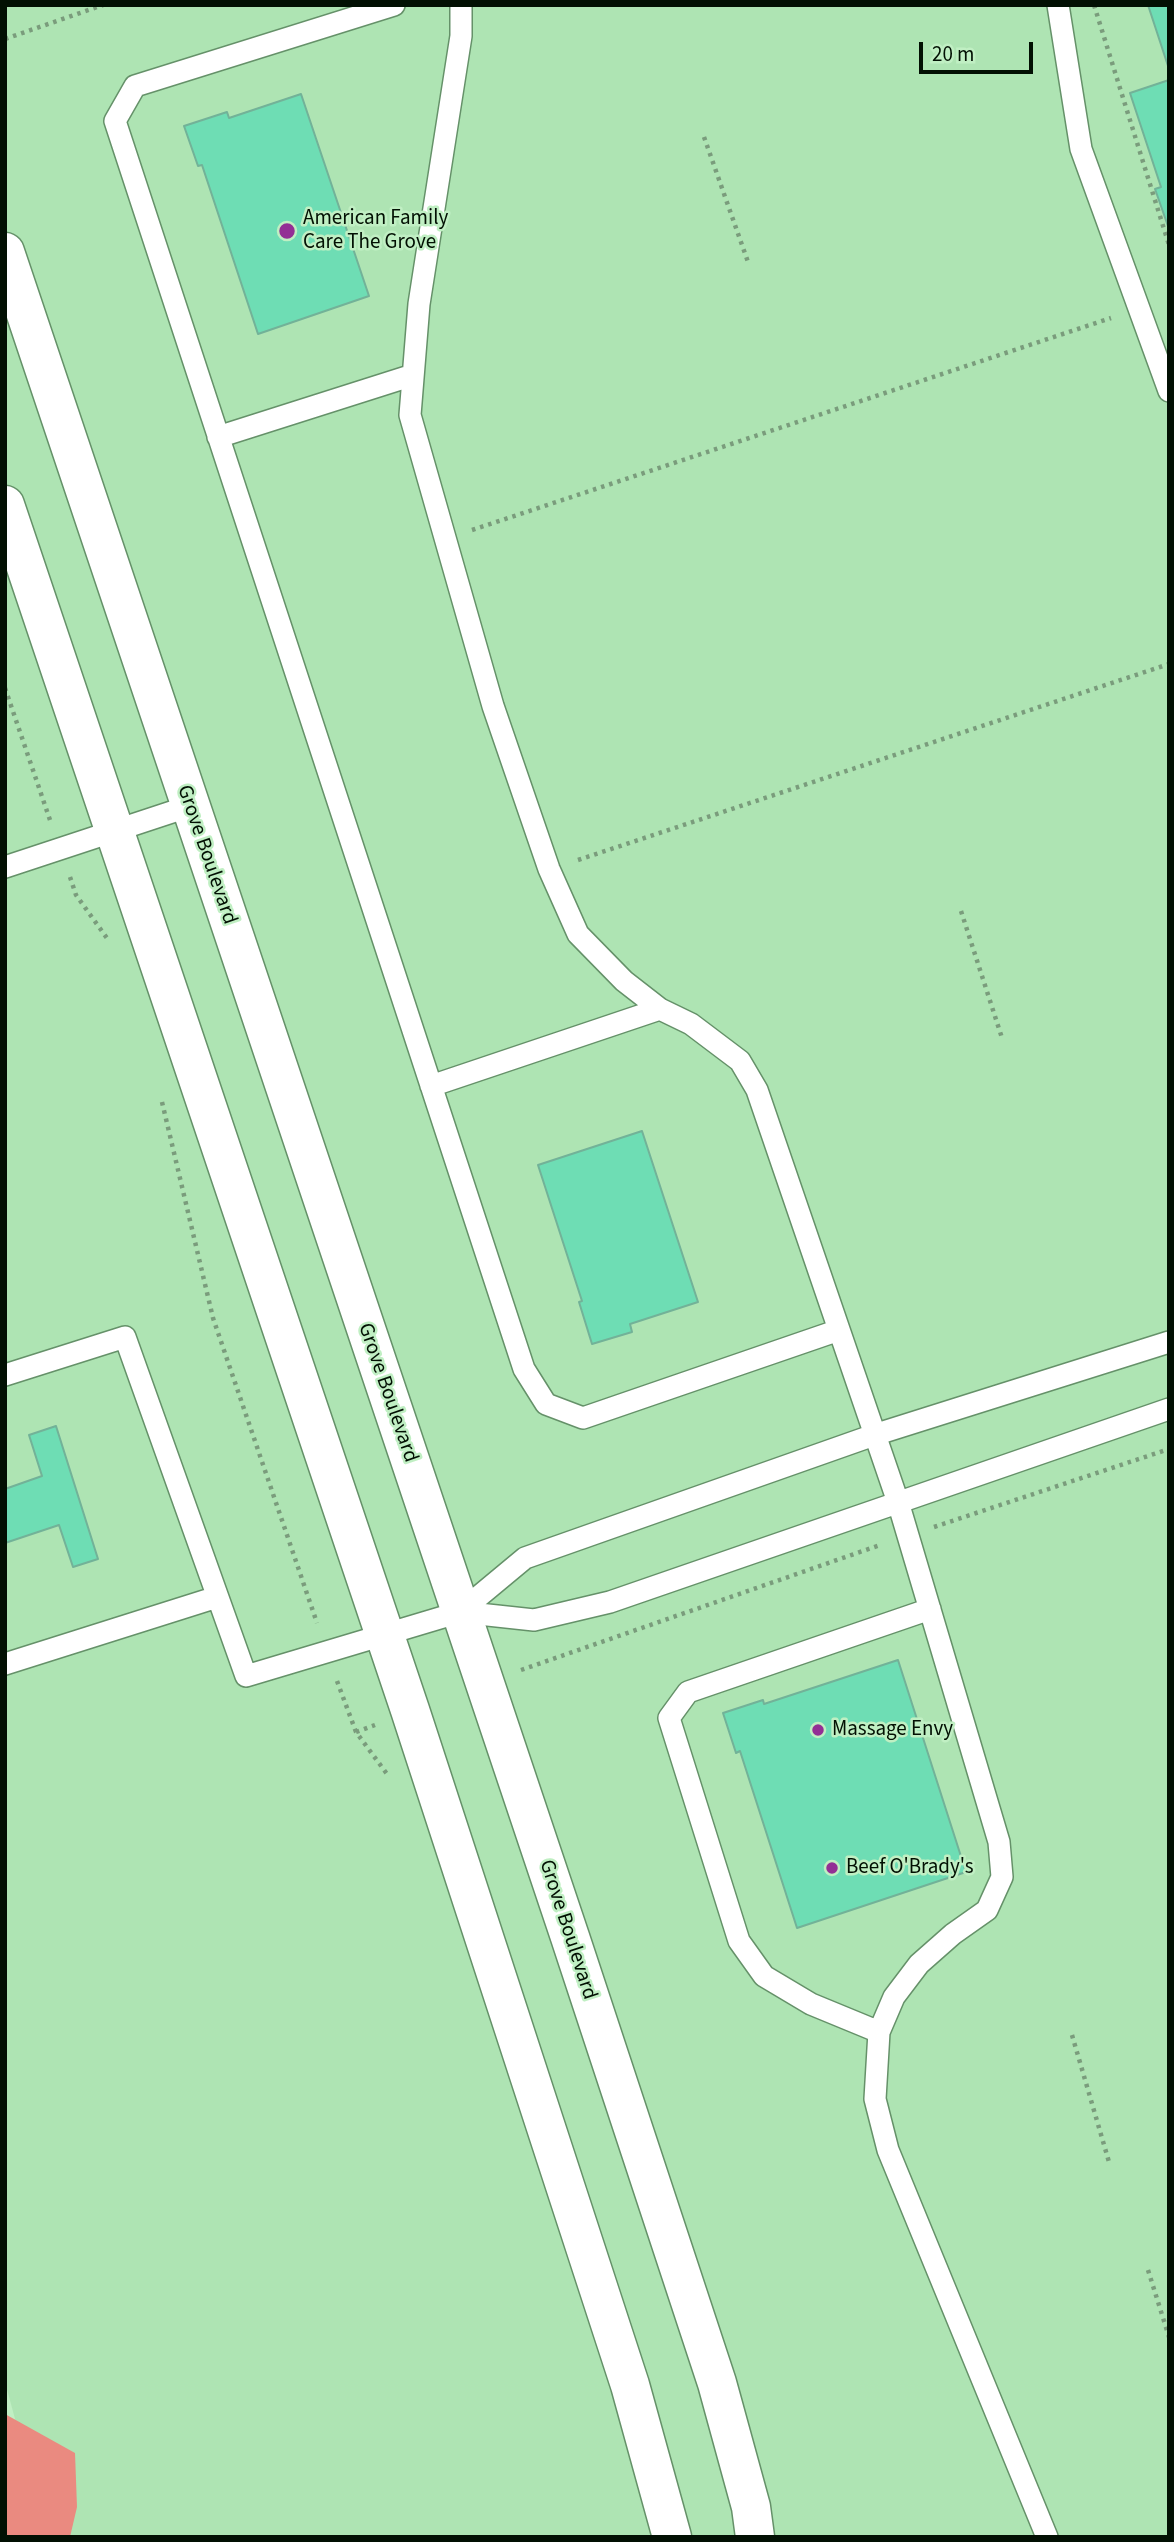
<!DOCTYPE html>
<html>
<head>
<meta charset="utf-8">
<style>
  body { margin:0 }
  #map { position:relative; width:1174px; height:2542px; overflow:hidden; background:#c0efc3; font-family:"Source Sans 3",sans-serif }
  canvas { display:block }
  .frame { position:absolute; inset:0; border:7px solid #021003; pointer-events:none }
  .scale { position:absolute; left:919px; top:42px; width:114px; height:32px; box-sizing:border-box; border:4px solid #021003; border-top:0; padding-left:9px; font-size:21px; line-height:24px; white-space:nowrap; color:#021003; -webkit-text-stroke:5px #c0efc3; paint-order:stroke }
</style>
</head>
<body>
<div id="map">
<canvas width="1174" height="2542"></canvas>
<div class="frame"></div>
<div class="scale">20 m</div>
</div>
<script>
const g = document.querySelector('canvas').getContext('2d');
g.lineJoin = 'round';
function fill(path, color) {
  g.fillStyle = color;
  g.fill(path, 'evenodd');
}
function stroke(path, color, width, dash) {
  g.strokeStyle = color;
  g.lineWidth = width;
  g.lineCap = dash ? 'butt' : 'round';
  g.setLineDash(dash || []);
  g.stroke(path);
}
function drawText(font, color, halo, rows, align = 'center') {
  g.font = font + ' "Source Sans 3",sans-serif';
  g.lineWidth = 5;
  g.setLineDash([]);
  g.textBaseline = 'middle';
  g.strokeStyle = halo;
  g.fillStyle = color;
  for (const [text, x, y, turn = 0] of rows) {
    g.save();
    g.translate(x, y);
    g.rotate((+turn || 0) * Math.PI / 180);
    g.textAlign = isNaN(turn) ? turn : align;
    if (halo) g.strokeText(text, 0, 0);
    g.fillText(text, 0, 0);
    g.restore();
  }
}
const built = new Path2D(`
  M5,5H1169V2537H47L5,2382Z`);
const forest = new Path2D(`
  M5,2414L75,2453L77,2507L70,2537H5Z`);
const building = new Path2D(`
  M1148,5H1169V69Z
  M1169,80V229L1155,189L1161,187L1130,93Z
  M301,94L369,296L258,334L202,165L198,166L184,126L227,112L229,118Z
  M642,1131L698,1302L630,1324L632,1332L592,1344L579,1302L582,1301L538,1165Z
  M56,1426L98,1559L73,1567L59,1525L5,1543V1489L42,1476L29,1435Z
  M898,1660L966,1872L797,1928L740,1751L736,1753L723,1713L763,1700L764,1704Z`);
const path = new Path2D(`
  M1094,5L1169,245
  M5,39L103,5
  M704,137L748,262
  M472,530L1111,318
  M5,688L51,823
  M578,860L1169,664
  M70,877L76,895L109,941
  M961,911L1002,1038
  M162,1102L213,1318L317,1623
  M934,1527L1169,1449
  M521,1670L880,1545
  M337,1681L356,1732L387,1774
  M356,1732L375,1725
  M1072,2035L1109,2162
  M1148,2270L1169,2337`);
const lane = new Path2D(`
  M394,5L135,86L115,121L524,1369L546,1404L583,1418L839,1330
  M461,5V36L419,304L410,415L493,706L549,869L578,934L624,981L660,1009L691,1024L740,1061L757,1090L898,1502L999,1842L1002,1877L987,1910L953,1934L919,1964L894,1997L879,2032L875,2099L888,2150L1047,2537
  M1058,5L1081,149L1169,391
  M218,437L413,375
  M5,867L190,806
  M431,1086L660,1009
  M1169,1342L874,1435L525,1558L460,1612L534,1620L610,1602L1169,1409
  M5,1375L125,1337L246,1676L460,1612
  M5,1664L217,1597
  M879,2032L811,2004L764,1976L739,1941L669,1718L688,1692L930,1609`);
const street = new Path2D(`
  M5,252L570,1937L717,2383L751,2507L755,2537
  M5,505L410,1710L630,2385L672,2537`);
const markers = [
  [287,231,9,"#932f95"],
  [818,1730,7,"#932f95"],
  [832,1868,7,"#932f95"]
];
const poiNames = [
  ["American Family",303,219],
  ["Care The Grove",303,243],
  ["Massage Envy",832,1730],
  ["Beef O'Brady's",846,1868]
];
const streetNames = [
  ["Grove Boulevard",206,855,71],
  ["Grove Boulevard",387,1393,71],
  ["Grove Boulevard",567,1930,72]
];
fill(built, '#aee4b3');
fill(forest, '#ea8a80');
fill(building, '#6eddb4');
stroke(building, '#72b298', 2);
stroke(lane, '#659169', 24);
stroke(street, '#659169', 41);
stroke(path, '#7a9c7c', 4.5, [3.5, 5]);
stroke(lane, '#fff', 21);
stroke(street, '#fff', 38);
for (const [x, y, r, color] of markers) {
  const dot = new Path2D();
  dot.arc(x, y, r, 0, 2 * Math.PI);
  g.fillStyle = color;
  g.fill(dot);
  stroke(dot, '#c0efc3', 2.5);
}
drawText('21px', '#021003', '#c0efc3', poiNames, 'left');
drawText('21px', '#021003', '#c0efc3', streetNames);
</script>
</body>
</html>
